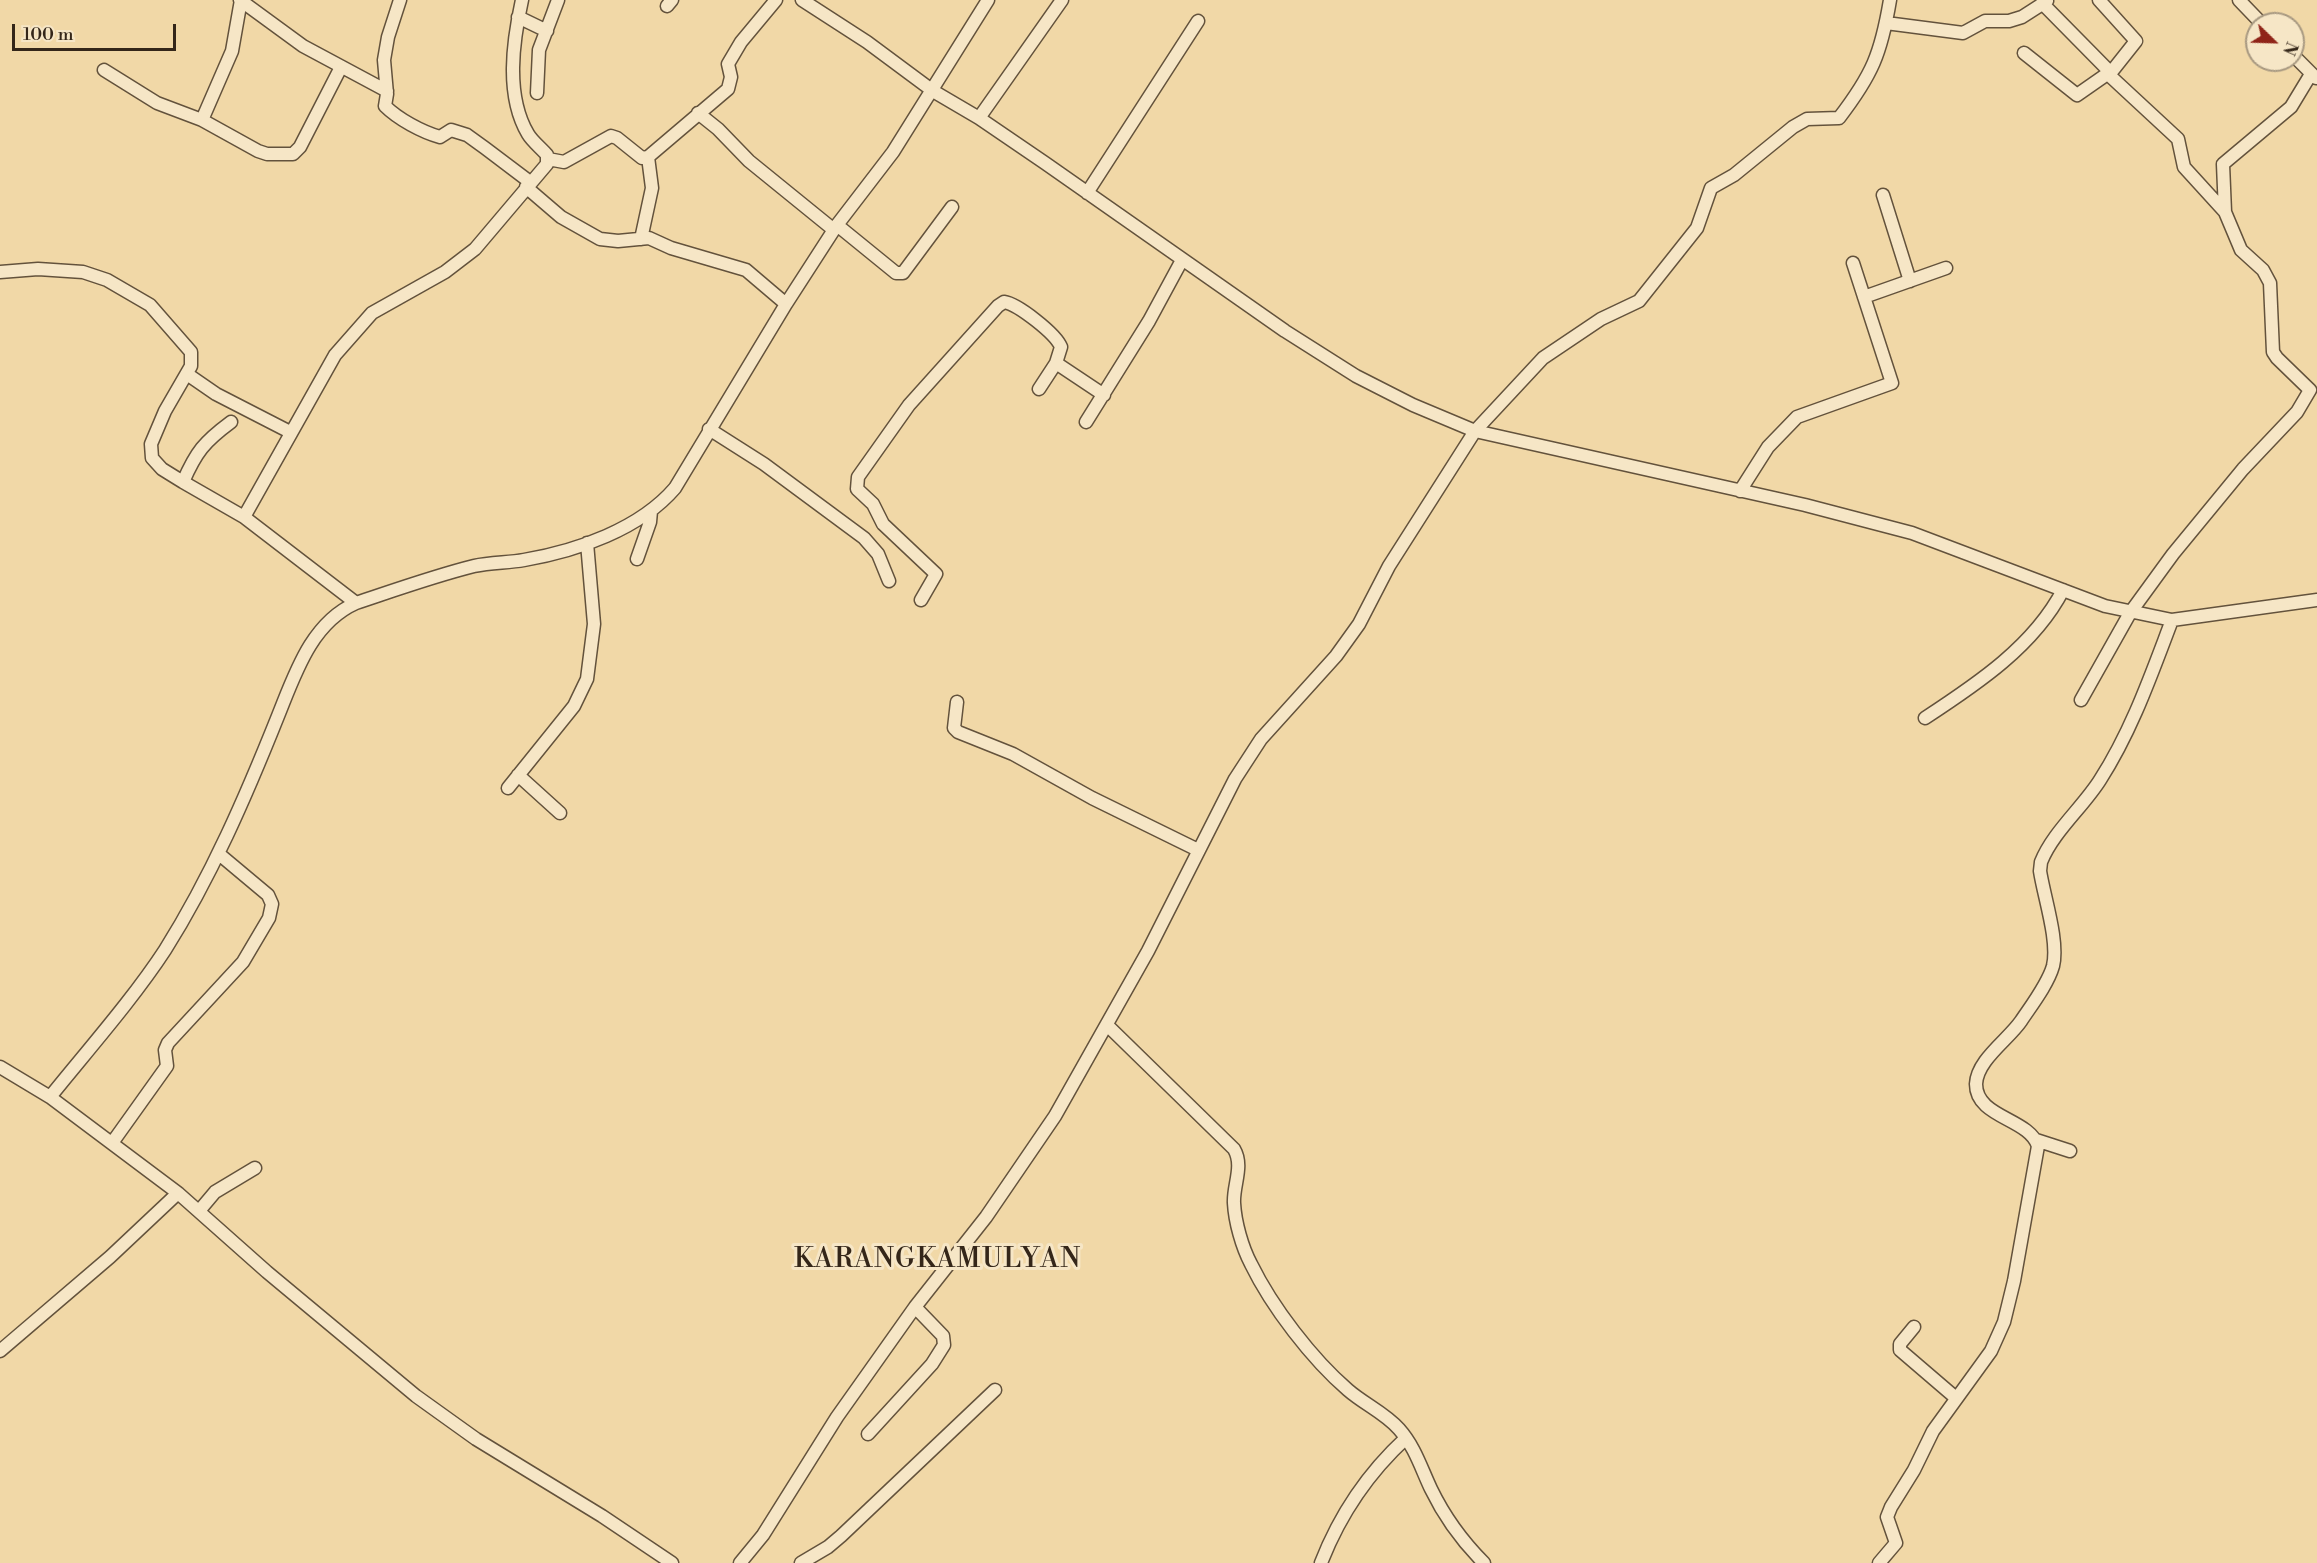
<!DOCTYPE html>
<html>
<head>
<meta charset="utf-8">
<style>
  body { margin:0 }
  #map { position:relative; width:2317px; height:1563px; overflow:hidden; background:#f1d8a7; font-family:"Libre Bodoni",serif }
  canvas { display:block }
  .north { position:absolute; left:2245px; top:12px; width:60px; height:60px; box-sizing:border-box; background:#f6e6c6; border:2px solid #a89981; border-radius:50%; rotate:113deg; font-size:16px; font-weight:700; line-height:24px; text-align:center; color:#342619 }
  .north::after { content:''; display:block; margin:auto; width:21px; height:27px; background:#8f2418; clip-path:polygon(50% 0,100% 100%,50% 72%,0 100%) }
  .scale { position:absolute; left:12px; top:24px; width:164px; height:27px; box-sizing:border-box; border:3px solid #342619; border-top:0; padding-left:8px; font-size:18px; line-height:21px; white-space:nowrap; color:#342619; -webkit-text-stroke:4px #f6e6c6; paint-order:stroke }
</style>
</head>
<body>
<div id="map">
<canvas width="2317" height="1563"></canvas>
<div class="north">N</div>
<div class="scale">100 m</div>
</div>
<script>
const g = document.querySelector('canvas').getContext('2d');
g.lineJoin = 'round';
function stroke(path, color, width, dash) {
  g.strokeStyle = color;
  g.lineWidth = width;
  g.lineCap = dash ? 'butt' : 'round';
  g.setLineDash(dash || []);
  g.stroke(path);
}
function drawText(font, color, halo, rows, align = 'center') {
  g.font = font + ' "Libre Bodoni",serif';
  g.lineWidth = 6;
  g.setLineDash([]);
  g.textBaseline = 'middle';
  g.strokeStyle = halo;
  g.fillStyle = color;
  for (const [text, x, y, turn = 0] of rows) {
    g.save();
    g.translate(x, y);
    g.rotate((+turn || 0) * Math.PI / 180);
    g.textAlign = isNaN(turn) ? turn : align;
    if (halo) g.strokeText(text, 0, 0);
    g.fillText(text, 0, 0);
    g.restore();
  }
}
const minor = new Path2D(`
  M240,0L303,46L387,91
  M400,0L388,37L384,60L387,94L385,106C398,119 422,132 440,137L451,130L467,135L485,148L530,182
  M802,0L867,42L933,91L979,118L1045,163L1285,331L1356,376L1413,405L1475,431L1805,505L1912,533L2105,606L2172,620L2317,600
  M2239,0L2262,24
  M667,6L672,0
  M518,17L547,31
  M1886,23L1963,33L1985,21H2009L2022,17L2047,1
  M2024,53L2077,95L2110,72L2042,3
  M2293,55L2316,78
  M104,70L157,103L202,120L258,151L267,154H293L300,147L341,67
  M537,93L539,50L558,0
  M698,113L718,129L749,161L834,230
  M979,118L1062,0
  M202,120L232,51L241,0
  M548,159L564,162L611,136L617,138L642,158L648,157L728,89L731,77L728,64L741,42L776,0
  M526,187L561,217L600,239L618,241L649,238L671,248L746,270L786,304
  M1087,193L1198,21
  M1883,195L1910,281
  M2225,212L2223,164L2291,107L2311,74
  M837,225L896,273H903L952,207
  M641,239L652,188L648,157
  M0,272L38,269L83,272L107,280L150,305L191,352V366L165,411L151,444L152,458L162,469L183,482L244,517L356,603C395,590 434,576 474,566C491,562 508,563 524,560C577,551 640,529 675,488L786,304L837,225L893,152L988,0
  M1864,297L1946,268
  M187,374L216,394L290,432
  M1039,389L1056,363L1104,395
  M1086,422L1149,321L1182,260
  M709,429L764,464L864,538L878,554L889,581
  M183,482C196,452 204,442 231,422
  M1740,491L1768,447L1797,417L1892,383L1853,263
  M244,517L335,355L372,313L445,272L475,249L547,164V155C541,148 532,141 528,134C505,95 513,41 522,0
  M637,559L650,522L651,511
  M921,600L936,574L883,524L873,504L857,489L858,477L909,405L998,306L1004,302C1018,304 1056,334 1061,347L1056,363
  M2081,700L2130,613L2173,554L2243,469L2297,412L2310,390L2277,358L2273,352L2270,283L2263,270L2241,250L2225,212L2184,167L2178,139L2109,75L2136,41L2099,0
  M957,702L954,728L958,732L1013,754L1092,798L1198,850
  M1925,718C1977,684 2034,646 2063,590
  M518,775L560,813
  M508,788L574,706L587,679L594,624L587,543
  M1107,1025L1234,1149C1244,1166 1233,1185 1234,1203C1235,1222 1242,1247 1251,1264C1272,1307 1312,1359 1348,1390C1364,1404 1385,1413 1399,1429C1415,1447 1421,1468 1431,1489C1445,1518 1462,1541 1484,1563
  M0,1067L50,1097L178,1193L267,1272L416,1396L476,1439L602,1516L672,1563
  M50,1097C87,1051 133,999 165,950C211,877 246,796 278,716C295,674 311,623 356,603
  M2036,1140L2070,1151
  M112,1143L167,1066L165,1050L168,1043L243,962L269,918L272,904L268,895L219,854
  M199,1211L215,1192L255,1168
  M1914,1327L1900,1344V1350L1956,1398
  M0,1351L110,1257L178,1193
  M868,1434L932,1364L944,1345L943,1336L915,1307
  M740,1563L763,1535L837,1417L915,1307L986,1217L1055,1116L1148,951L1235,779L1261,739L1336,656L1359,624L1389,566L1475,431L1543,358L1601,319L1639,301L1697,228L1711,188L1734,175L1793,127L1807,119L1839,118C1872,75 1881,54 1890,0
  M801,1563L828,1547L841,1536L995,1390
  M1321,1563C1340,1514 1368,1473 1406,1438
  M1879,1563L1896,1543L1887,1517L1891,1507L1914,1470L1933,1431L1991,1351L2004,1322L2014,1281L2038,1146C2029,1118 1976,1118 1976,1084C1977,1060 2008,1040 2021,1021C2031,1006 2048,984 2053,966C2059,941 2044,897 2040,871L2041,862C2053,832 2083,807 2100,780C2132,730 2151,675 2172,620`);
const quarterNames = [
  ["KARANGKAMULYAN",938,1261]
];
stroke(minor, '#63523c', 15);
stroke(minor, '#f6e6c6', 12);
g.letterSpacing = '1.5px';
drawText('27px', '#342619', '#f6e6c6', quarterNames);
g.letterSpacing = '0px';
</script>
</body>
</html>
